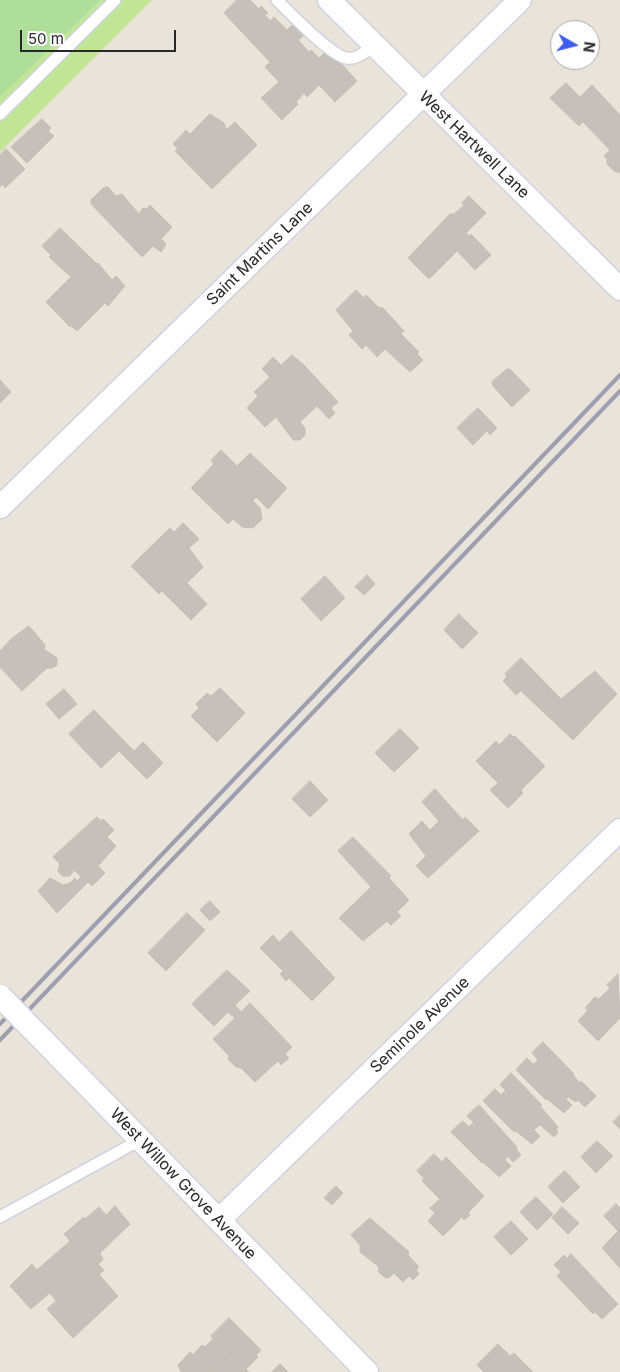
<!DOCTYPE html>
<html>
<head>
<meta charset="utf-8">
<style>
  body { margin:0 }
  #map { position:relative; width:620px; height:1372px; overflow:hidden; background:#eae3da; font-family:Inter,sans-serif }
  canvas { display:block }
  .north { position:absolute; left:550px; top:20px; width:50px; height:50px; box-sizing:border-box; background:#fff; border:1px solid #a9a9a9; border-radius:50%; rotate:98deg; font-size:14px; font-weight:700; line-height:20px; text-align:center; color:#282828 }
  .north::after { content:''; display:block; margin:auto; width:18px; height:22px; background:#415cf0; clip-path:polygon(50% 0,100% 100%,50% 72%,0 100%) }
  .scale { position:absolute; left:20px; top:30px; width:156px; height:22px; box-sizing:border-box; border:2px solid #282828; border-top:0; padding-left:6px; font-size:15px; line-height:18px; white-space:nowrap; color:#282828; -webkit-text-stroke:4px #fff; paint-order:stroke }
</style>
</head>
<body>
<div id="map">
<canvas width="620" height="1372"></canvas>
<div class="north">N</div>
<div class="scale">50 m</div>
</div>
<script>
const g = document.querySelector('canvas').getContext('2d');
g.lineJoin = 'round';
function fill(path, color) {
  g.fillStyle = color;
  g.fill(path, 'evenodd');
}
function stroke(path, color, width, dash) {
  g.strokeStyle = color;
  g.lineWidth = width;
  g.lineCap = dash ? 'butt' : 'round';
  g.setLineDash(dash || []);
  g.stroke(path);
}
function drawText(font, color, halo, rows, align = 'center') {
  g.font = font + ' Inter,sans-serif';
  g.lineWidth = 4;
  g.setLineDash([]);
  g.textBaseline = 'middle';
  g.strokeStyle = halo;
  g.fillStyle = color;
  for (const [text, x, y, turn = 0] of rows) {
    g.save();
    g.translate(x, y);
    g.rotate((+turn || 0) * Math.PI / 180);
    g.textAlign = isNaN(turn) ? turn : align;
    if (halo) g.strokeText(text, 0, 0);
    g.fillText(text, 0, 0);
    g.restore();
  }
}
const green = new Path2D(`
  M0,0H101L0,97Z`);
const pitch = new Path2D(`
  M101,0H152L0,152V97Z`);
const building = new Path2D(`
  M237,0H250L259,9L261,6L268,13L265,15L270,21L274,17L287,30L292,25L303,36L298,40L309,52L311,50L319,58L326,51H330L357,81L335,102L319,85L307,97L304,93L296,102L298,104L282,120L261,98L279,82L265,67L270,62L224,13Z
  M566,83L580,97L592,85L620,115V173L614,171L607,164V159L604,156L610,150L583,122L579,126L550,98Z
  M210,114L224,123L226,130L235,122L257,145L212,189L175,151L178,149L173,144L186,130L190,134Z
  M42,119L51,128L48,131L54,136L27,163L11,147Z
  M6,149L25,169L5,188L2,184L0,187V155Z
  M108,187L116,196L122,194L139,214L143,208L146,209L150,205L172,227L161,239L166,244L161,252L153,246L142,257L91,204V200L103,188Z
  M469,196L486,213L466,233L469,236L471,234L491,255L475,270L457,251L429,279L408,258L450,214H454L464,205L462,203Z
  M60,228L97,264L98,263L112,280L116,276L125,286L108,306L105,303L77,331L71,326L70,327L46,302L71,277L49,257L51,255L42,246Z
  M356,290L364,298L366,295L378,307L383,308L404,331L401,334L419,352L417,354L423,360L410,372L385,349L377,357L366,345L362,349L349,335L353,331L336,310Z
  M292,355L304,365L338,402L331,408L335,413L329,419L317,406L300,422L305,428V435L300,440H293L276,417L265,427L247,408L258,396L254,392L270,377L262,369L273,357L281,365Z
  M507,369H510L530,390L512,407L493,386L492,382Z
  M0,380L11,392L0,403Z
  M478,408L497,428L490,435L487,431L473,445L457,428Z
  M221,450L237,466L250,453L287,488L268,509L256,497L253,501L260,508L262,519L253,528L242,527L233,519L228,524L191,488L214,464L211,461Z
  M183,523L199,539L189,548L203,567L187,583L207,604L191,620L162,591L159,594L131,566L170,528L174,532Z
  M367,575L375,584L364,595L355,587Z
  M325,576L345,598L321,621L301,599Z
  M459,614L478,633L462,649L444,630Z
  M29,626L45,645L44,649L57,658V665L52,668H47L22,691L0,667V651L11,639Z
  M521,658L561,699L595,671L617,694L573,740L521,691L516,695L503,681L507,676L505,674Z
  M220,688L245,713L217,742L191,716L199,708L196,704L207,693L211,696Z
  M64,689L77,704L59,719L46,704Z
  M94,710L134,751L143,742L163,763L147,779L119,751L101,768L69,734Z
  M400,729L419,748L394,772L375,753Z
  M510,734L513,737L515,736L545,766L521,790L523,793L508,808L490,790L498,783L476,761L496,741L499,745Z
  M310,781L328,800L310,817L292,799Z
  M435,789L463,820L465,817L479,831L428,878L416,866L426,856L409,834L422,821L430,830L439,821L422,802Z
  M97,817L101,821L103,819L114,830L107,837L116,846L98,866L105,873L92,886L88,882L57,913L38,891L50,878L63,885L70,883L75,878L77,881L81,877L74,870L70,876H62L58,871L60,864L53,857Z
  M353,837L391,876L389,878L409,900L397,912L401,916L391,925L387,921L363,941L339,918L371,887L338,851Z
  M210,901L220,912L210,921L200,910Z
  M187,913L205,930L166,971L148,953Z
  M291,931L335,978L312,1001L289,978L286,981L280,974L283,971L260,948L273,935L279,942Z
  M227,970L250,991L235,1005L241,1012L250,1003L292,1047L285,1054L289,1058L281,1065L278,1061L255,1082L241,1068L236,1067L228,1059L229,1056L213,1039L235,1018L228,1012L214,1026L192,1004Z
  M618,974L620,1018L598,1041L578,1021L588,1010L585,1008L595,997L599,999L610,988L607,985Z
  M543,1042L574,1074L573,1075L580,1083L581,1081L596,1096L585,1107L578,1100L576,1102L568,1097L535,1063L538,1060L532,1053Z
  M527,1058L533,1064L535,1063L568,1097L566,1099L572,1105L564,1113L547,1099L546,1100L516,1070Z
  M511,1073L542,1105L540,1106L558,1127L556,1130L558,1132L554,1137L540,1125L537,1127L503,1093L506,1091L500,1085Z
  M495,1089L501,1095L503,1093L537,1127L534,1130L540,1136L532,1144L516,1131L514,1132L483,1101Z
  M479,1105L517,1147L516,1149L521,1155L513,1162L508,1156L505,1160L471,1125L474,1123L467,1116Z
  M620,1115V1129L613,1122Z
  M463,1121L469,1127L471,1125L511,1166L499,1177L483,1162L482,1163L451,1132Z
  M597,1141L613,1156L604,1165L589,1149Z
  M589,1149L604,1165L596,1173L581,1157Z
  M434,1154L442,1162L446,1157L484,1196L468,1213L470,1215L464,1220L462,1217L443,1236L428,1221L435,1213L430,1208L440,1199L422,1181L424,1178L417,1171Z
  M565,1171L580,1187L571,1195L556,1179Z
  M556,1179L571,1195L563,1203L548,1187Z
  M336,1186L343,1193L332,1205L324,1198Z
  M536,1197L553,1214L537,1230L520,1212Z
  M616,1204L620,1208V1268L602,1248L618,1231L604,1216Z
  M115,1206L130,1224L100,1253L103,1260L98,1264L104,1270L99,1275L87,1261L31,1309L10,1286L32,1264L37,1270L70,1241L64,1234L84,1217L85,1219L99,1207L106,1215Z
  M562,1207L579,1223L568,1234L552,1218Z
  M370,1218L409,1252L408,1255L419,1267L416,1270L419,1274L413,1280L409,1276L403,1282L394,1273L389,1278L384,1277L378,1271L379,1267L360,1252V1245L351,1235Z
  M511,1221L528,1239L511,1255L494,1237Z
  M571,1254L618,1304L602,1319L595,1312L593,1314L557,1276L561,1272L554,1265L564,1255L567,1258Z
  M87,1261L118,1296L73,1338L47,1309L56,1301L50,1293Z
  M229,1318L247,1336L213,1372H181L178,1365L190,1352L193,1355L202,1345L205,1347L213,1339L211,1336Z
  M247,1336L261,1350L256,1355L258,1357L246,1369L249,1372H213Z
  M498,1344L510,1356L514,1353L533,1372H484L477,1365Z
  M280,1364L288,1372H272Z`);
const service = new Path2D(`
  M277,0C290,13 329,54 346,58C357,60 366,51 374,46
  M0,114L115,0
  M0,1217L140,1140`);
const minor = new Path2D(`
  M329,0L620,289
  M0,507L520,0
  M42,1039L367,1372
  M219,1220L620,830`);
const rail = new Path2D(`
  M0,1024L620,375
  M0,1040L620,391`);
const minorBridge = new Path2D(`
  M0,996L42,1039`);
const streetNames = [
  ["West Hartwell Lane",474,145,44],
  ["Saint Martins Lane",260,254,-44],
  ["Seminole Avenue",420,1025,-44],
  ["West Willow Grove Avenue",183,1184,46]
];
fill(green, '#aede99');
fill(pitch, '#c0e595');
fill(building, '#c5c0ba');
stroke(building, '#c5bfb4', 1);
stroke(service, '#cfd2e0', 14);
stroke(minor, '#cfd2e0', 25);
stroke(service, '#fff', 11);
stroke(minor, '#fff', 22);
stroke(rail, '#9d9fb1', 4);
stroke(minorBridge, '#cfd2e0', 25, []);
stroke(minorBridge, '#fff', 22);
drawText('16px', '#282828', '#fff', streetNames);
</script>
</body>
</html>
